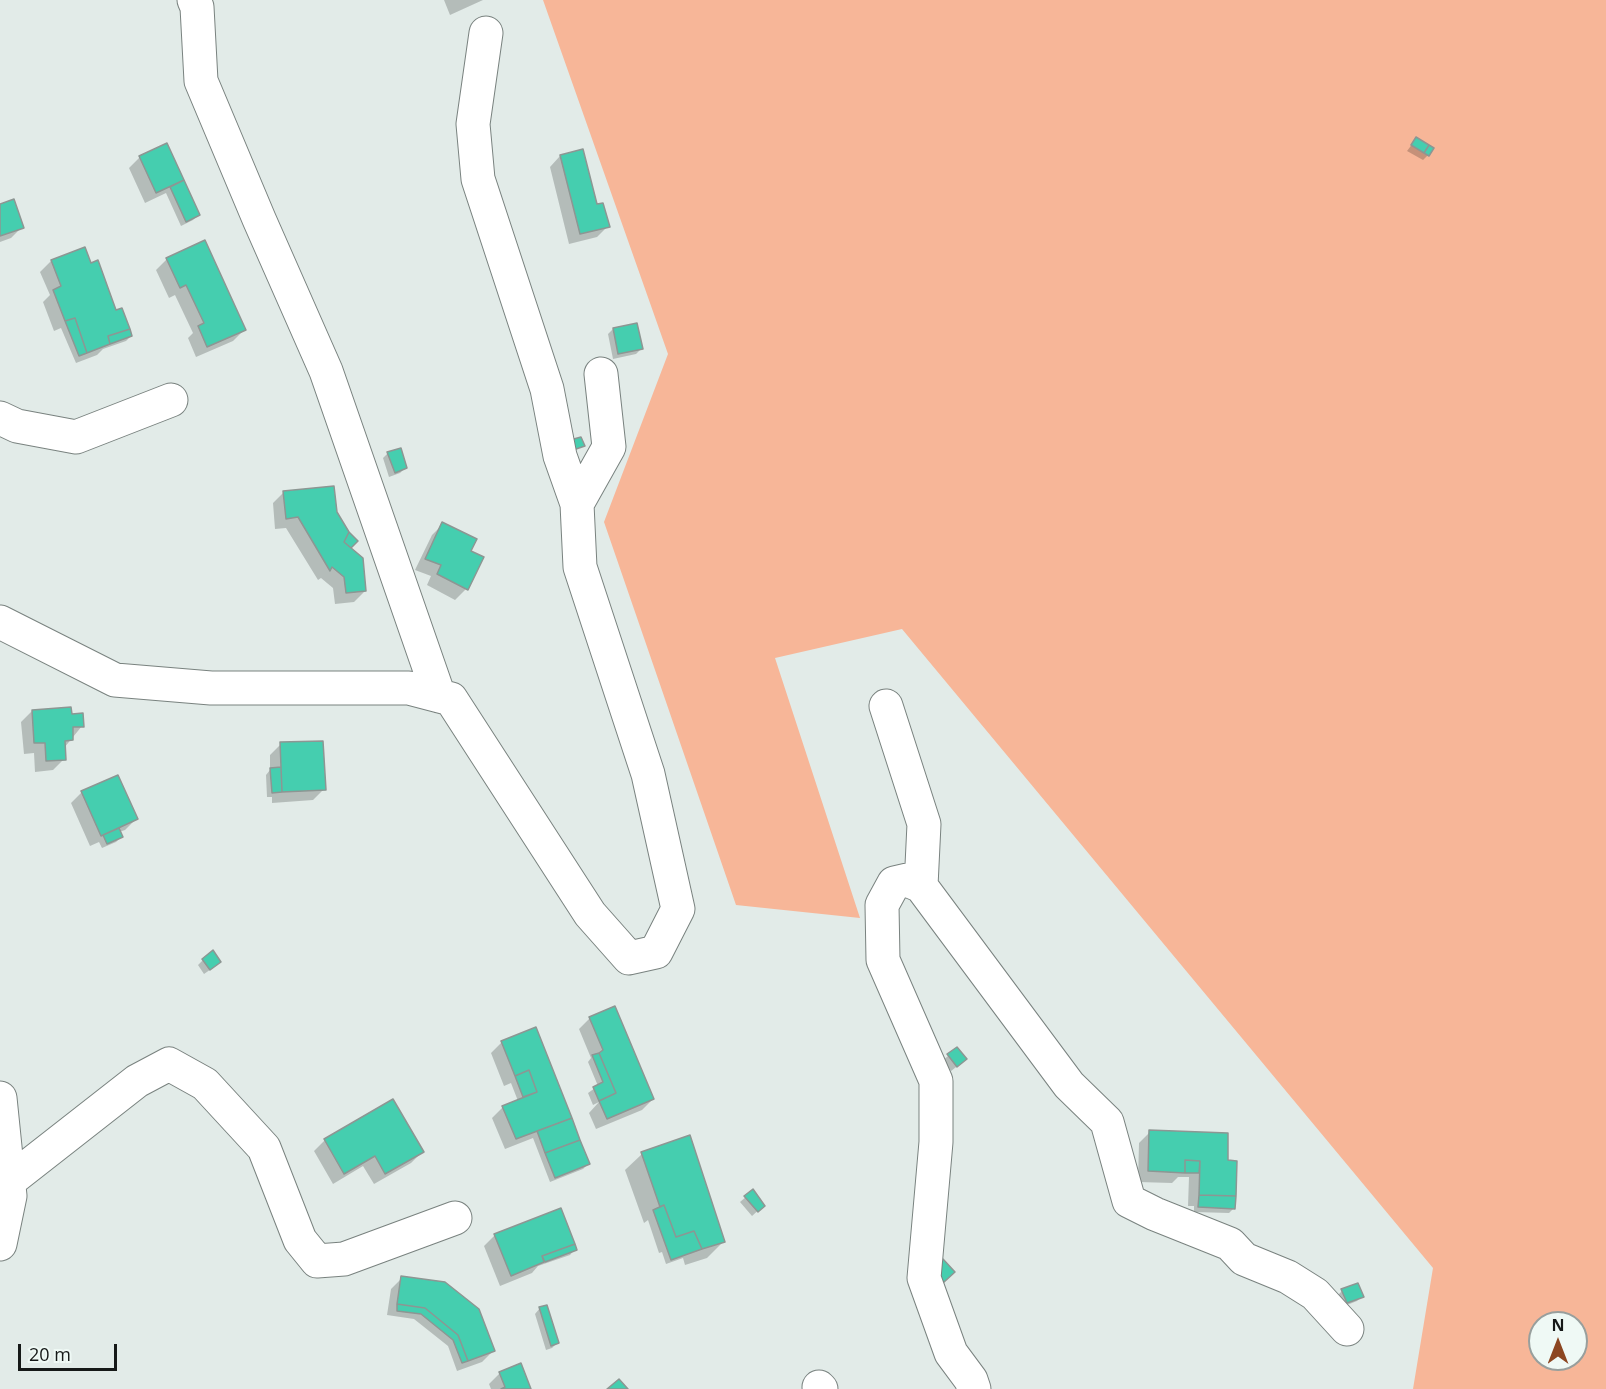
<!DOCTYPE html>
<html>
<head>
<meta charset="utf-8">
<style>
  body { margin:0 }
  #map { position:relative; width:1606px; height:1389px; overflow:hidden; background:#e2ebe8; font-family:"Open Sans",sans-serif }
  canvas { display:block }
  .north { position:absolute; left:1528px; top:1311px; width:60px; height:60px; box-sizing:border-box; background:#eff9f5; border:2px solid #989f9d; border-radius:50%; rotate:0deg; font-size:16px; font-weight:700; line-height:24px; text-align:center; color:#161918 }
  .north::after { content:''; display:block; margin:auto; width:21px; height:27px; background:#8c4621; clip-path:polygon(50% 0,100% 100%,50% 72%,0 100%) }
  .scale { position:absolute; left:18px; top:1344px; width:99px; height:27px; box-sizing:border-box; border:3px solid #161918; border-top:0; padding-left:8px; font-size:18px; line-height:21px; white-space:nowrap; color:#161918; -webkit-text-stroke:4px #eff9f5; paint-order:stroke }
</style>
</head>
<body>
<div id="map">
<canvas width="1606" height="1389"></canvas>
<div class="north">N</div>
<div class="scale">20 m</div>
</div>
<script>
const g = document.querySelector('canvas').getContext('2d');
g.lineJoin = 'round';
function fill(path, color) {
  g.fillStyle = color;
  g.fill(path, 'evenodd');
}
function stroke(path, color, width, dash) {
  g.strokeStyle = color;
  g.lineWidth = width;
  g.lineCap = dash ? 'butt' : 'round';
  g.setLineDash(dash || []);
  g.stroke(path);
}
const green = new Path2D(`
  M543,0H1606V1389H1413L1433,1268L902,629L775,658L860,918L736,905L604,522L668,354ZM1540,1323H1576V1359H1540Z`);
const shadow = new Path2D(`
  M444,0H483L450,15Z
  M1416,139L1428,155L1423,160L1407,151Z
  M166,145L198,215L193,220L181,226L166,193L145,203L129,168L140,157Z
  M560,156L608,226L597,237L569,244L550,167Z
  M0,206L22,227L11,238L0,242Z
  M167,259L244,330L233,341L196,357L188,338L193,333L175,295L169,298L156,270Z
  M51,261L90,265L131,336L126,341L103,349L97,355L76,363L61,328L54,331L43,302L50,295L40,272Z
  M613,329L641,349L636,354L613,359L608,334Z
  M388,453L405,468L400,473L389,477L383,458Z
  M284,492L335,512L365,591L354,602L335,604L333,588L321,578L318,580L286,528L275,529L273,503Z
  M443,524L469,551L466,589L455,600L427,585L431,576L415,570L432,535Z
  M32,711L70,716L82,726L64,748V759L53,770L35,772L34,753L24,754L21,722Z
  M281,744L324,789L313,800L272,803V797H267L266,775L270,770V755Z
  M82,792L136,819L125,830L119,832L121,837L116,842L102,848L99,842L90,846L71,803Z
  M203,960L214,967L204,974L198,965Z
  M590,1018L653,1099L642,1110L596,1129L589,1113L599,1102L593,1105L588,1093L598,1086L588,1062L591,1058L579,1029Z
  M502,1042L588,1164L583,1169L550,1182L533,1138L505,1149L492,1118L503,1107L518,1101L511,1083L504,1086L491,1053Z
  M957,1049L960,1064L951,1071L943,1060Z
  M1150,1132L1226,1161L1234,1208L1229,1213L1194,1212V1206H1188L1189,1177H1178L1172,1183L1138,1182L1139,1143Z
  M689,1137L724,1241L707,1258L685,1265L683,1258L666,1264L662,1252L659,1253L648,1220L644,1223L625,1170L642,1154Z
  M325,1140L422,1152L411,1163L374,1184L363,1166L333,1184L314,1151Z
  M753,1191L763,1206L752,1216L740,1202Z
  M495,1235L575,1249L570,1255L538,1266L532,1273L500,1286L484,1246Z
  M402,1278L493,1351L482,1362L457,1371L448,1346L414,1319L387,1315L391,1289Z
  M1342,1291L1362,1296L1357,1301L1342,1307L1337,1296Z
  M540,1308L557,1343L552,1348L546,1350L535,1314Z
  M500,1373L530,1389H491L489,1384Z`);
const building = new Path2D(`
  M1416,137L1429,145L1424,153L1411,145Z
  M167,143L184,180L156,193L139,156Z
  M1429,145L1434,148L1429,156L1424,153Z
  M583,149L597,204L603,203L610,227L580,234L560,155Z
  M184,180L200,215L186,222L170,187Z
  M14,199L24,228L0,236V204Z
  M205,240L246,330L207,347L198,326L204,323L186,285L180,288L166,258Z
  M85,247L91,263L98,260L116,310L122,308L130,329L108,336L110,344L87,353L75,318L65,321L53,290L61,286L51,260Z
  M75,318L87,353L79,356L65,321Z
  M637,323L643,349L618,354L613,328Z
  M130,329L132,336L110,344L108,336Z
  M581,437L585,446L573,450L570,440Z
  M401,448L407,468L395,473L387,452Z
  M334,486L337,512L349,532L344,542L363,558L366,591L346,593L344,577L332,567L330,571L298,517L286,519L283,491Z
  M442,522L477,539L471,551L484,557L468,590L437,574L441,565L425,559Z
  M349,532L358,541L351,548L344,542Z
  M71,707L72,714L83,713L84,727H73V740L65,741L66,760L46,761L45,743H34L32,710Z
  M323,741L326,790L282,792L280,742Z
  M281,767L282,792L272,793L270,768Z
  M118,775L138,819L101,836L81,791Z
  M119,828L123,837L107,844L103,835Z
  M213,950L221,962L210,970L202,959Z
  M615,1006L654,1099L607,1119L599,1101L616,1093L599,1053L603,1050L589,1017Z
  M536,1027L572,1118L516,1139L502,1106L537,1092L529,1070L515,1076L501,1041Z
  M957,1047L967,1059L957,1067L947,1054Z
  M599,1053L616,1093L599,1101L593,1087L603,1082L592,1055Z
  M529,1070L537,1092L523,1097L515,1076Z
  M393,1099L424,1152L385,1174L375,1156L344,1174L324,1139Z
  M572,1118L580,1140L545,1153L537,1131Z
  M1149,1130L1228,1133V1160L1237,1161L1236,1196L1199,1195L1200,1161L1185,1160V1173L1148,1171Z
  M690,1135L725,1242L702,1249L694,1231L676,1237L664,1205L660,1207L641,1152Z
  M580,1140L590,1164L555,1178L545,1153Z
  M1185,1160L1200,1161L1199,1173H1185Z
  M753,1189L765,1206L758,1212L744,1196Z
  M1199,1195L1236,1196L1235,1209L1198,1207Z
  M664,1205L676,1237L694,1231L702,1249L671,1260L653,1210Z
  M561,1208L575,1244L542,1256L544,1262L511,1276L494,1234Z
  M575,1244L577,1250L545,1262L542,1256Z
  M943,1259L955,1272L943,1283L931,1269Z
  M401,1276L445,1282L479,1309L495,1351L468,1361L458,1335L425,1308L397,1304Z
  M1358,1283L1364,1297L1347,1303L1341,1289Z
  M397,1304L425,1308L458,1335L468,1361L462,1363L453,1340L421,1314L397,1311Z
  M547,1305L559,1343L551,1346L539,1307Z
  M521,1363L531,1389H501L505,1387L499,1372Z
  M619,1379L628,1389H607Z`);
const minor = new Path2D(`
  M194,0L197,7L201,81L259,219L326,371L439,696
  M486,33L473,124L478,179L547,389L560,456L577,504
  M0,418L17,426L76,437L171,400
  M0,622L115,680L211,688H409L451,699L590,914L629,958L656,952L678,909L648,774L580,567L577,504L609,447L601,374
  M886,706L924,824L921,886
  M0,1098L10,1196L0,1244
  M8,1182L137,1081L169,1064L205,1084L264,1148L300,1240L317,1261L344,1259L455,1218
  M819,1387L821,1389
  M974,1389L971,1380L951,1353L924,1278L936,1142V1081L883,960L882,905L894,883L907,880L921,886L1069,1085L1107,1122L1129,1201L1155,1214L1230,1244L1244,1259L1288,1277L1315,1294L1347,1329`);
fill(green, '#f7b698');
fill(shadow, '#0003');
fill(building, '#45ceaf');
stroke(building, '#8d9693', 1.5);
stroke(minor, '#79827f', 35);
stroke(minor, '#fff', 33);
</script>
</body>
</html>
